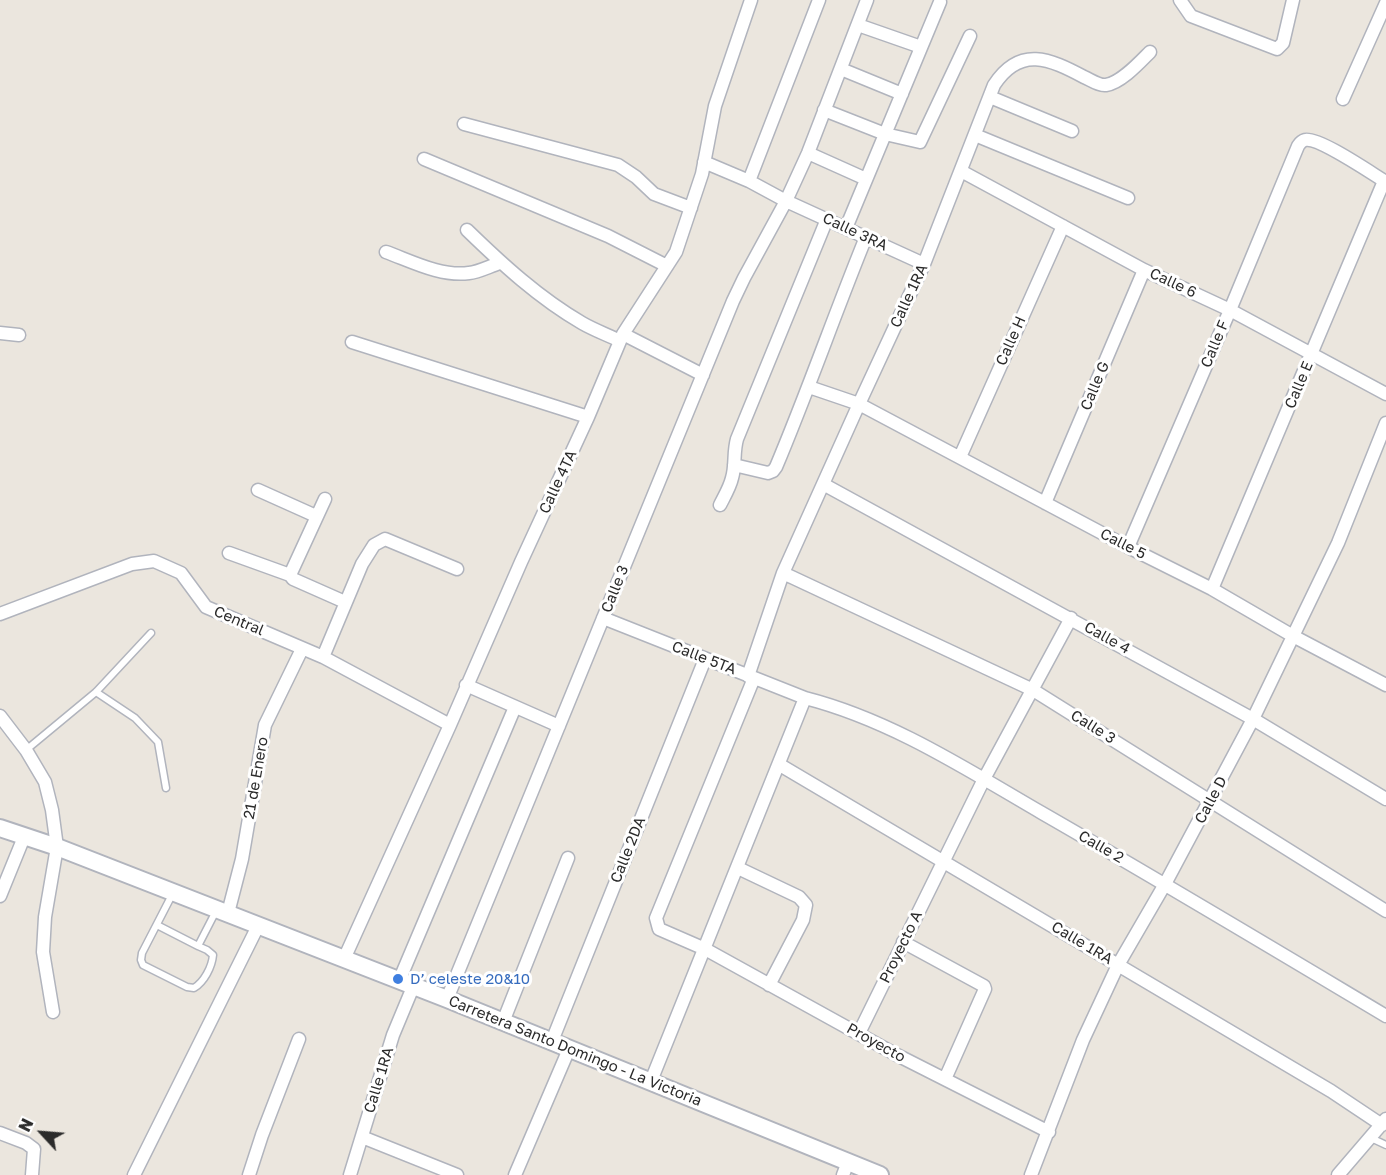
<!DOCTYPE html>
<html>
<head>
<meta charset="utf-8">
<style>
  body { margin:0 }
  #map { position:relative; width:1386px; height:1175px; overflow:hidden; background:#ebe6de; font-family:"Golos Text",sans-serif }
  canvas { display:block }
  .north { position:absolute; left:12px; top:1103px; width:60px; height:60px; -webkit-text-stroke:4px #fff; paint-order:stroke; rotate:296deg; font-size:16px; font-weight:700; line-height:24px; text-align:center; color:#2b2b2b }
  .north::after { content:''; display:block; margin:auto; width:21px; height:27px; background:#2b2b2b; clip-path:polygon(50% 0,100% 100%,50% 72%,0 100%) }
</style>
</head>
<body>
<div id="map">
<canvas width="1386" height="1175"></canvas>
<div class="north">N</div>
</div>
<script>
const g = document.querySelector('canvas').getContext('2d');
g.lineJoin = 'round';
function stroke(path, color, width, dash) {
  g.strokeStyle = color;
  g.lineWidth = width;
  g.lineCap = dash ? 'butt' : 'round';
  g.setLineDash(dash || []);
  g.stroke(path);
}
function drawText(font, color, halo, rows, align = 'center') {
  g.font = font + ' "Golos Text",sans-serif';
  g.lineWidth = 6;
  g.setLineDash([]);
  g.textBaseline = 'middle';
  g.strokeStyle = halo;
  g.fillStyle = color;
  for (const [text, x, y, turn = 0] of rows) {
    g.save();
    g.translate(x, y);
    g.rotate((+turn || 0) * Math.PI / 180);
    g.textAlign = isNaN(turn) ? turn : align;
    if (halo) g.strokeText(text, 0, 0);
    g.fillText(text, 0, 0);
    g.restore();
  }
}
const lane = new Path2D(`
  M96,692L135,718L158,742L166,788
  M26,750L96,692L151,633
  M173,893L142,953L141,960L143,965L187,987L194,988C204,982 212,967 213,955L207,950L198,946L216,911
  M157,925L198,946
  M1371,1138L1386,1145`);
const street = new Path2D(`
  M1180,0L1191,16L1277,49L1283,43L1293,0
  M858,25L921,47
  M841,69L902,94
  M990,97L1072,131
  M1343,99L1386,3
  M824,110L885,134L920,142L970,36
  M464,124L618,165L636,177L654,194L691,208
  M975,135L1128,198
  M808,153L866,179
  M424,159L608,236L667,266
  M704,162L749,181L786,201L924,264
  M961,171L1144,270L1230,310L1386,394
  M749,181L819,0
  M846,228L940,2
  M467,230C502,264 539,298 582,323C594,330 608,335 620,341
  M386,252C411,261 441,277 469,273C479,272 490,266 500,263
  M0,333L19,335
  M623,334L703,375
  M352,342L588,417
  M809,387L859,404L1128,547L1212,589L1293,636L1386,685
  M960,457L1063,226
  M734,465L768,473L773,471L776,467C808,391 835,313 866,237
  M823,484L1253,719L1386,799
  M258,490L316,516
  M325,499L290,575L293,579L345,602
  M1045,503L1144,270
  M720,505C724,497 730,487 732,478C736,465 733,453 737,439L827,219
  M1128,547L1230,310L1298,146C1300,143 1301,141 1305,140C1319,137 1371,173 1386,182
  M229,553L290,575
  M783,573L1033,690L1386,911
  M1212,589L1384,181
  M0,614L132,564L154,561L181,573L206,607L323,657L450,725
  M603,618L805,698C891,720 966,769 1042,813C1157,879 1272,948 1386,1016
  M323,657L362,564L374,545L385,539L457,569
  M748,676L783,573L859,404L924,264L994,85C1020,45 1050,59 1084,77C1091,80 1099,86 1106,85C1121,83 1140,62 1150,52
  M754,678L656,918L659,929L705,949L895,1054L1049,1132
  M466,685L559,726
  M0,716L26,750L45,782L52,810L57,847L45,917L43,952L53,1012
  M780,765L1331,1091L1382,1125
  M738,868L799,897L806,905L803,920L769,985
  M0,896L24,837
  M228,913L242,859L265,725L302,649
  M903,942L984,986L985,989L945,1079
  M344,959L450,725L521,562L588,417L623,334L676,252L702,174L715,106L751,0
  M399,981L515,707
  M447,999L733,301L744,278L786,201L808,153L867,0
  M503,1022L568,858
  M859,1033L984,779L1071,618
  M552,1041L705,659
  M651,1081L805,698
  M0,1133L26,1143L34,1149L32,1175
  M362,1137L457,1175
  M134,1175L258,926
  M249,1175L262,1135L299,1039
  M350,1175L393,1035L413,987
  M515,1175L569,1049
  M843,1175L848,1162
  M1031,1175L1083,1040L1118,965L1165,884L1253,719L1338,543L1386,423
  M1338,1175L1386,1119`);
const secondary = new Path2D(`
  M0,828L57,847L447,999L880,1175`);
const markers = [
  [398,979,6,"#3f7fe0"]
];
const streetNames = [
  ["Calle 3RA",855,232,25],
  ["Calle 6",1173,283,25],
  ["Calle 1RA",909,296,-65],
  ["Calle H",1011,341,-66],
  ["Calle F",1215,344,-67],
  ["Calle E",1299,385,-67],
  ["Calle G",1095,386,-67],
  ["Calle 4TA",558,482,-65],
  ["Calle 5",1123,544,27],
  ["Calle 3",615,589,-68],
  ["Central",239,621,23],
  ["Calle 4",1107,638,29],
  ["Calle 5TA",704,658,21],
  ["Calle 3",1093,727,32],
  ["21 de Enero",256,778,-80],
  ["Calle D",1211,800,-62],
  ["Calle 2",1101,847,30],
  ["Calle 2DA",628,850,-68],
  ["Calle 1RA",1082,943,31],
  ["Proyecto A",901,947,-64],
  ["Proyecto",876,1043,29],
  ["Carretera Santo Domingo - La Victoria",575,1051,22],
  ["Calle 1RA",379,1080,-73]
];
const shopNames = [
  ["D’ celeste 20&10",410,979]
];
stroke(lane, '#b1b4bd', 9);
stroke(street, '#b1b4bd', 15);
stroke(secondary, '#b1b4bd', 20);
stroke(lane, '#fff', 6);
stroke(street, '#fff', 12);
stroke(secondary, '#fff', 16);
for (const [x, y, r, color] of markers) {
  const dot = new Path2D();
  dot.arc(x, y, r, 0, 2 * Math.PI);
  g.fillStyle = color;
  g.fill(dot);
  stroke(dot, '#fff', 2);
}
drawText('15px', '#2b2b2b', '#fff', streetNames);
drawText('15px', '#366cbe', '#fff', shopNames, 'left');
</script>
</body>
</html>
